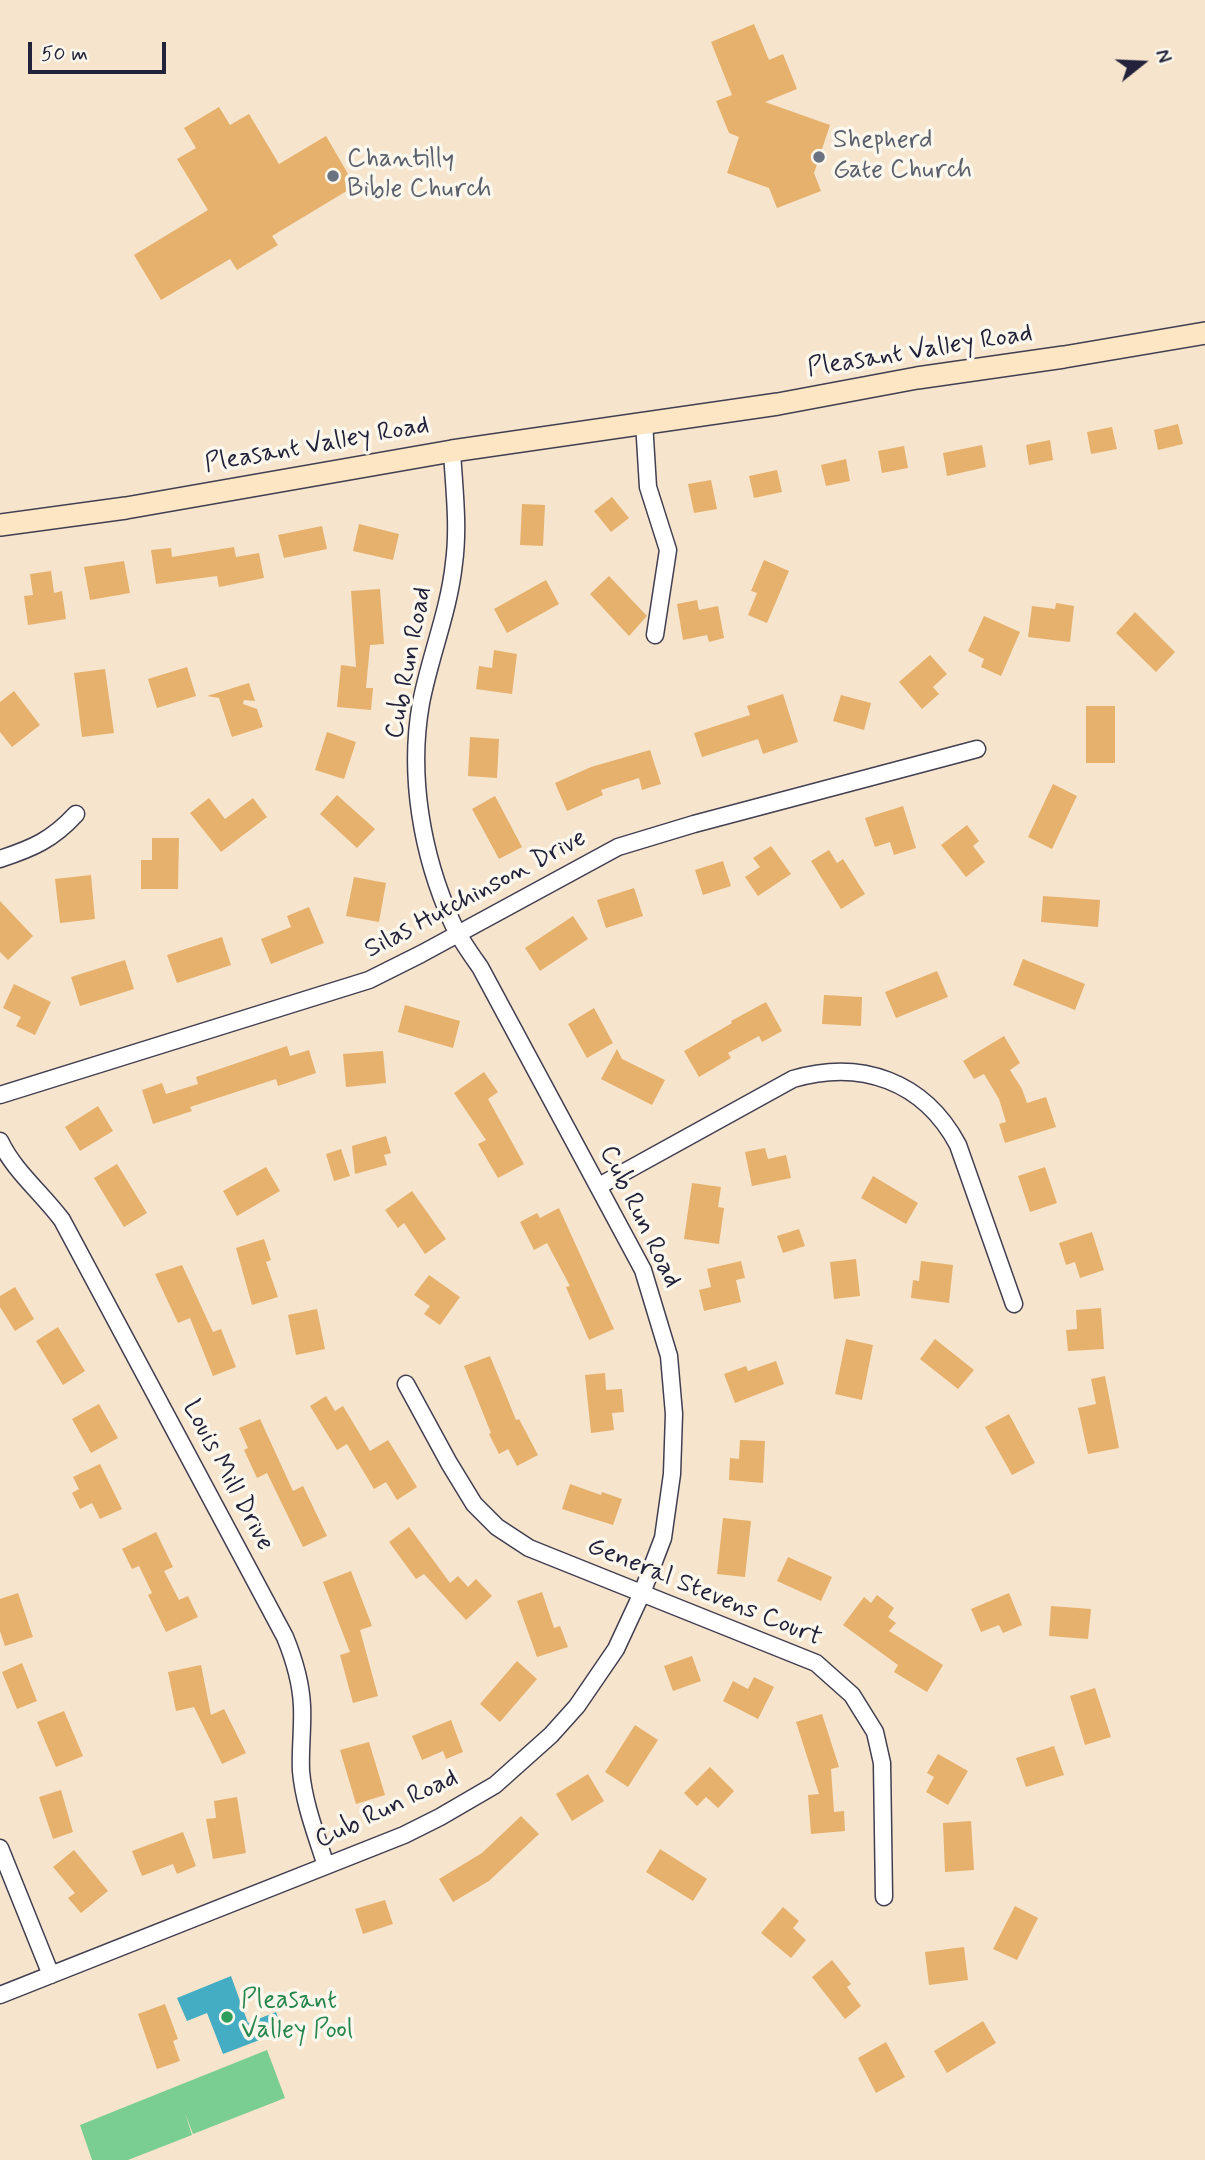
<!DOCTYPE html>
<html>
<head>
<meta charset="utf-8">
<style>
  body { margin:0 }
  #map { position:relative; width:1205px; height:2160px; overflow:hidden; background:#f6e4cc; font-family:Mynerve,sans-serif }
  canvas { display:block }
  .north { position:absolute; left:1107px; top:28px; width:70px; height:70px; -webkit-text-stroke:5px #fbf7ec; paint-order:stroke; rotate:72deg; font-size:19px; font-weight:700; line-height:28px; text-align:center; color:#22223b }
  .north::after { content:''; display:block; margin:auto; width:24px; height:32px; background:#22223b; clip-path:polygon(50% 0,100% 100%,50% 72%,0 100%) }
  .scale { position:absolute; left:28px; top:42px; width:138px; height:32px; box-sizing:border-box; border:4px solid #22223b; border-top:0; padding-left:9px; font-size:21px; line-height:24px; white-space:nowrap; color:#22223b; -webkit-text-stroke:5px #fbf7ec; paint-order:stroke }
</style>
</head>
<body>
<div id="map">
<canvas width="1205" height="2160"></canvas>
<div class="north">N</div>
<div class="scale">50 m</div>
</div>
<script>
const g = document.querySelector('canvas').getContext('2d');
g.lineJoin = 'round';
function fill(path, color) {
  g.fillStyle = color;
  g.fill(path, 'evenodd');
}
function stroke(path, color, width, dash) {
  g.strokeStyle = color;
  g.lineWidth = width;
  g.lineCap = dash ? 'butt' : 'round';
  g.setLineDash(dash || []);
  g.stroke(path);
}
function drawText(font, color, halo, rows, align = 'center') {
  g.font = font + ' Mynerve,sans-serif';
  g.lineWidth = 7;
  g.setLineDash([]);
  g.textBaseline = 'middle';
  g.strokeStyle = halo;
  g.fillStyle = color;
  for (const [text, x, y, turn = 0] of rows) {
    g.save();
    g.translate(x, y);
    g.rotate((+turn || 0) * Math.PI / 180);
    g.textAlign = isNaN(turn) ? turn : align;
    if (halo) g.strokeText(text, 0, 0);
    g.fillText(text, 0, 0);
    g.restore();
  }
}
const green = new Path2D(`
  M267,2050L285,2098L193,2134L185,2113L192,2135L128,2160H92L80,2125Z`);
const water = new Path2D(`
  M231,1976L248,2023L276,2012L283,2031L223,2054L207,2013L187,2021L177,1998Z`);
const building = new Path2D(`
  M754,24L769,60L783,54L797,89L765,102L830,125L814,173L821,191L777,208L769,188L727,173L739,137L729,133L716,101L732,95L711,42Z
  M219,107L230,125L249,114L279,164L326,136L355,186L272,236L278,245L237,270L230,259L161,300L134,255L208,210L177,159L196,148L184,128Z
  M1178,424L1183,444L1158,450L1154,430Z
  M1112,427L1117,449L1091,454L1087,432Z
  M1050,440L1053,460L1029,465L1026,445Z
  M982,445L986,467L947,476L943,453Z
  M904,446L908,468L882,473L878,451Z
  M846,459L850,481L826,486L821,465Z
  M777,470L782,492L754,498L749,476Z
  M711,480L717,509L694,513L688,484Z
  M612,497L629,518L611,532L594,511Z
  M522,504L545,505L543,546L520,545Z
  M359,524L399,534L393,560L353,551Z
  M322,526L327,549L284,558L278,535Z
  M234,547L236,557L259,553L264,578L219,587L217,576L156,584L151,550L171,548L172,557Z
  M764,560L789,571L767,623L748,615L757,593L751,591Z
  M124,561L130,593L90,600L84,567Z
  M51,571L54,593L62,591L66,619L28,625L24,596L33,595L30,574Z
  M609,576L647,616L629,636L590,594Z
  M546,580L559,604L507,633L494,609Z
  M380,589L384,644L370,645L366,688H373L371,710L337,707L341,665L356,667L351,591Z
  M697,600L699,610L718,606L724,638L709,642L707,635L683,640L677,604Z
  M1056,603L1074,606L1070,642L1028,637L1032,606L1055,609Z
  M1135,612L1175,652L1156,672L1116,633Z
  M984,616L1020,632L1001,676L981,667L984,659L968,651Z
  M494,650L517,654L512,694L476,689L479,666L492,668Z
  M930,655L947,674L933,687L939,694L922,709L899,682Z
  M187,667L196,696L157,708L148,679Z
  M105,669L114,733L82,737L74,673Z
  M249,683L255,701L244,700L243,704L257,709L263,727L232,737L219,698L207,696Z
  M14,691L40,725L12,747L0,732V702Z
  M783,694L798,742L763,754L758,739L702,757L694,733L750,715L747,706Z
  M841,695L871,703L864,730L833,721Z
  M1086,706H1115V763H1086Z
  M327,732L356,742L344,779L315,770Z
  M470,737L499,739L497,778L468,776Z
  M650,750L661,784L642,790L639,778L601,790L603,795L567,811L555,783L591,767Z
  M1053,784L1077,796L1052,849L1028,837Z
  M337,795L375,829L357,848L320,814Z
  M495,796L522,847L499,859L472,809Z
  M209,798L225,819L253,798L267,817L221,852L190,813Z
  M903,806L916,848L894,855L890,842L875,847L865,818Z
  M967,825L979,841L973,846L985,862L966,877L941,845Z
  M152,838H179L178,889H141V860H152Z
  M771,846L791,874L758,896L745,877L760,867L753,858Z
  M829,850L837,863L843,859L865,894L841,909L811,861Z
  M723,861L731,886L703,895L695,870Z
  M91,875L95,919L60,923L55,879Z
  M354,877L386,883L379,922L346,916Z
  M634,888L643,916L606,928L597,900Z
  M1043,896L1100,900L1098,927L1041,922Z
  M0,901L33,936L8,960L0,952Z
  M309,907L324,943L271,964L261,939L291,927L287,916Z
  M573,916L588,939L540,971L525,948Z
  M222,937L231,965L177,983L167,955Z
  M1023,959L1085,984L1075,1010L1013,985Z
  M125,960L134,989L80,1006L71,977Z
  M937,971L948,997L896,1018L885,992Z
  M14,984L51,1002L35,1035L16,1026L21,1017L3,1008Z
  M824,995L862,997L861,1026L822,1024Z
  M766,1002L782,1031L762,1042L759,1036L728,1053L731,1058L699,1077L684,1051L732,1023L731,1021Z
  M405,1005L460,1021L453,1048L398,1032Z
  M594,1008L613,1043L587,1058L568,1024Z
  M1004,1036L1020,1063L1010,1070L1022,1089L1027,1103L1046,1097L1056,1127L1005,1143L999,1124L1006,1122L999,1099L984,1074L974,1079L963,1061Z
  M287,1046L290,1056L309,1050L316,1073L278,1086L276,1079L190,1107L192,1111L153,1124L142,1090L162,1083L166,1094L198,1084L196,1077Z
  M617,1049L622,1059L665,1080L652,1105L601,1079Z
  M383,1051L386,1083L346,1087L343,1054Z
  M484,1072L498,1092L488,1099L524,1164L498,1178L478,1144L486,1140L454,1093Z
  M98,1106L113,1131L80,1151L65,1127Z
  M386,1136L391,1153L384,1155L387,1165L355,1174L352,1146Z
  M765,1148L768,1159L786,1155L791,1178L752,1186L745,1152Z
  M341,1149L350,1176L334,1181L326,1154Z
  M117,1164L147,1213L124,1227L94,1178Z
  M266,1167L280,1191L237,1216L223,1191Z
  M1045,1167L1057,1203L1030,1212L1018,1176Z
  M873,1176L918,1203L906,1224L861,1198Z
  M692,1183L721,1187L718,1207L724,1208L719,1244L684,1239Z
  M412,1191L446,1239L425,1254L404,1223L398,1228L385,1210Z
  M559,1208L614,1329L589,1340L566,1287L570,1286L547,1243L534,1250L520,1222L537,1213L540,1218Z
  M799,1229L805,1246L783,1253L777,1236Z
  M1092,1232L1104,1270L1080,1278L1075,1262L1066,1265L1059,1243Z
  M264,1239L271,1260L266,1262L278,1297L252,1305L236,1248Z
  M856,1259L860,1296L834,1299L830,1262Z
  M741,1261L745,1278L736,1280L741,1302L704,1311L699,1290L711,1287L707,1269Z
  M921,1261L953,1265L949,1303L911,1298L913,1280L919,1281Z
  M182,1265L213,1332L221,1329L236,1367L213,1376L190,1318L178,1323L155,1274Z
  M429,1275L460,1297L440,1325L424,1314L430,1306L414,1295Z
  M15,1287L34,1319L15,1331L0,1307V1296Z
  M1101,1308L1104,1349L1068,1351L1066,1330L1077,1329L1076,1310Z
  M317,1309L325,1349L296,1355L288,1315Z
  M58,1327L85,1371L63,1385L36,1341Z
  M846,1339L873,1345L862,1400L835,1394Z
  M935,1339L974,1370L958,1389L920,1359Z
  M490,1356L516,1420L519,1419L538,1455L517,1466L508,1449L499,1454L489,1434L491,1433L464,1366Z
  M776,1361L784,1384L735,1403L724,1374L746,1366L748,1371Z
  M605,1373L606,1390L622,1389L624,1412L612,1413L614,1430L591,1433L585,1375Z
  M1105,1376L1119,1448L1088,1454L1078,1408L1096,1404L1091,1379Z
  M326,1396L335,1411L343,1406L370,1451L388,1440L417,1487L397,1500L386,1482L374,1489L347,1444L337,1450L310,1406Z
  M99,1404L118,1438L91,1453L72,1419Z
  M1009,1414L1035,1463L1012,1475L985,1427Z
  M260,1419L293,1491L303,1486L327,1536L303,1547L267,1473L257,1478L244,1450L248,1448L239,1428Z
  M740,1440L765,1441L763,1483L729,1480L730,1458L739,1459Z
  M100,1464L122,1509L100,1519L92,1503L80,1509L72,1493L79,1489L73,1477Z
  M570,1484L601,1495L602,1492L622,1499L613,1525L562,1509Z
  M723,1518L751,1521L745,1577L717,1574Z
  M409,1527L450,1583L458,1576L468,1587L476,1579L492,1596L466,1620L424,1574L416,1579L389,1542Z
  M156,1532L173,1567L164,1571L179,1600L188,1596L198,1617L166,1632L148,1595L152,1593L139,1566L132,1569L122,1549Z
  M788,1557L832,1577L821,1601L777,1581Z
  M351,1571L372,1626L360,1630L378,1696L353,1703L340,1655L350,1652L323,1582Z
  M542,1592L554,1628L560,1626L568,1647L537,1657L517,1601Z
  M18,1593L33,1637L5,1646L0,1631V1599Z
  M1009,1593L1022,1625L1003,1633L999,1625L981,1632L971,1609Z
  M877,1595L894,1608L888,1617L896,1623L889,1631L943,1665L927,1692L894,1672L898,1665L843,1625L864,1597L871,1603Z
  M1051,1606L1091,1609L1088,1639L1049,1636Z
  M692,1656L701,1681L673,1691L664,1666Z
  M517,1661L537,1679L500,1722L480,1704Z
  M22,1663L37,1701L17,1709L2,1672Z
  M201,1665L211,1715L224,1709L246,1753L222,1764L194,1707L176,1711L168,1672Z
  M754,1677L774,1687L758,1719L723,1701L733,1681L748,1689Z
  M1095,1688L1111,1737L1085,1745L1070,1696Z
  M64,1711L83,1756L56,1767L37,1722Z
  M822,1714L839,1767L831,1769L834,1812L844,1811L845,1831L811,1834L808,1795L819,1794L796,1722Z
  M451,1720L463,1752L446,1759L443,1751L422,1760L412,1736Z
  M635,1725L658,1740L628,1787L605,1772Z
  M369,1742L385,1795L356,1804L340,1750Z
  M1054,1746L1064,1775L1026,1787L1016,1758Z
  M938,1754L968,1771L948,1805L926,1792L934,1777L927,1773Z
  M710,1767L734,1791L718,1808L706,1797L697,1806L684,1793Z
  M588,1774L604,1801L572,1821L556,1794Z
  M61,1790L73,1832L53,1839L39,1797Z
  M237,1797L246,1853L213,1859L206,1819L216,1818L214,1801Z
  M521,1816L539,1834L489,1881L453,1902L439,1879L482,1853Z
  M971,1821L974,1870L945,1872L943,1823Z
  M183,1832L196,1866L177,1874L173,1864L142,1876L132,1851Z
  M660,1849L707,1879L693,1901L646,1872Z
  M74,1850L108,1891L81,1913L68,1898L75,1893L53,1867Z
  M385,1900L393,1924L363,1934L355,1909Z
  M1015,1906L1038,1918L1017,1960L993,1949Z
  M783,1907L799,1921L793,1928L806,1940L791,1958L761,1933Z
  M964,1947L968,1980L929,1985L925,1952Z
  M832,1960L851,1984L847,1987L861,2006L845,2019L812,1977Z
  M165,2004L178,2039L173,2041L180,2061L157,2069L138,2014Z
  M983,2021L996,2043L947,2073L934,2051Z
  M886,2042L905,2077L876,2093L858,2058Z`);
const minor = new Path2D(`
  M644,422L648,487L668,550L655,635
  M0,859C33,848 52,840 76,814
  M0,1095L369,980L421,954L618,847L694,824L977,749
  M0,1141C14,1171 42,1193 62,1220L285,1637C294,1659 301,1682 302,1706C303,1728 300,1749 301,1771C304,1804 316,1834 326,1866
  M599,1186L793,1079C861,1059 924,1081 958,1145L1014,1304
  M406,1384L449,1463L474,1504L497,1527L529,1548L816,1663L852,1695L875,1732L882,1763L884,1897
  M0,1848L51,1975
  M0,1995L404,1835L440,1817L495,1785L551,1735L577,1706L616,1649L642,1593L663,1538L672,1474L674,1414L669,1356L643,1270L480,967C470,953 459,938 452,922C422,855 408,776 421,703C430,656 449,611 454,563C459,526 454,488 452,451`);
const secondary = new Path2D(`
  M0,525L126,508L452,451L778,404L917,378L1064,357L1205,333`);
const markers = [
  [819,157,7,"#6b7280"],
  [333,176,7,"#6b7280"],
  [227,2017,7,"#2e9e5b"]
];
const worshipNames = [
  ["Shepherd",833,142],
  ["Gate Church",833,172],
  ["Chantilly",347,161],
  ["Bible Church",347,191]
];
const streetNames = [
  ["Pleasant Valley Road",920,352,-9],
  ["Pleasant Valley Road",317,446,-10],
  ["Cub Run Road",410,663,-79],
  ["Silas Hutchinson Drive",476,895,-28],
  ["Cub Run Road",639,1217,64],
  ["Louis Mill Drive",227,1476,62],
  ["General Stevens Court",704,1593,22],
  ["Cub Run Road",387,1810,-25]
];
const leisureNames = [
  ["Pleasant",241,2002],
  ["Valley Pool",241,2032]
];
fill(green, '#7bce91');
fill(water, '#44adc3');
fill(building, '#e6b16d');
stroke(minor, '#423f51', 19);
stroke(secondary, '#423f51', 24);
stroke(minor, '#fff', 16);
stroke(secondary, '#fce6c4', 21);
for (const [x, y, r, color] of markers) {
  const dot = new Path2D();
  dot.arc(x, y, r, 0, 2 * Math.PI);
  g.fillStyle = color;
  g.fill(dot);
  stroke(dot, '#fbf7ec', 2.5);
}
drawText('26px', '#5b616d', '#fbf7ec', worshipNames, 'left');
drawText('26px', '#22223b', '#fbf7ec', streetNames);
drawText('26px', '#27864d', '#fbf7ec', leisureNames, 'left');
</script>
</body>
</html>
